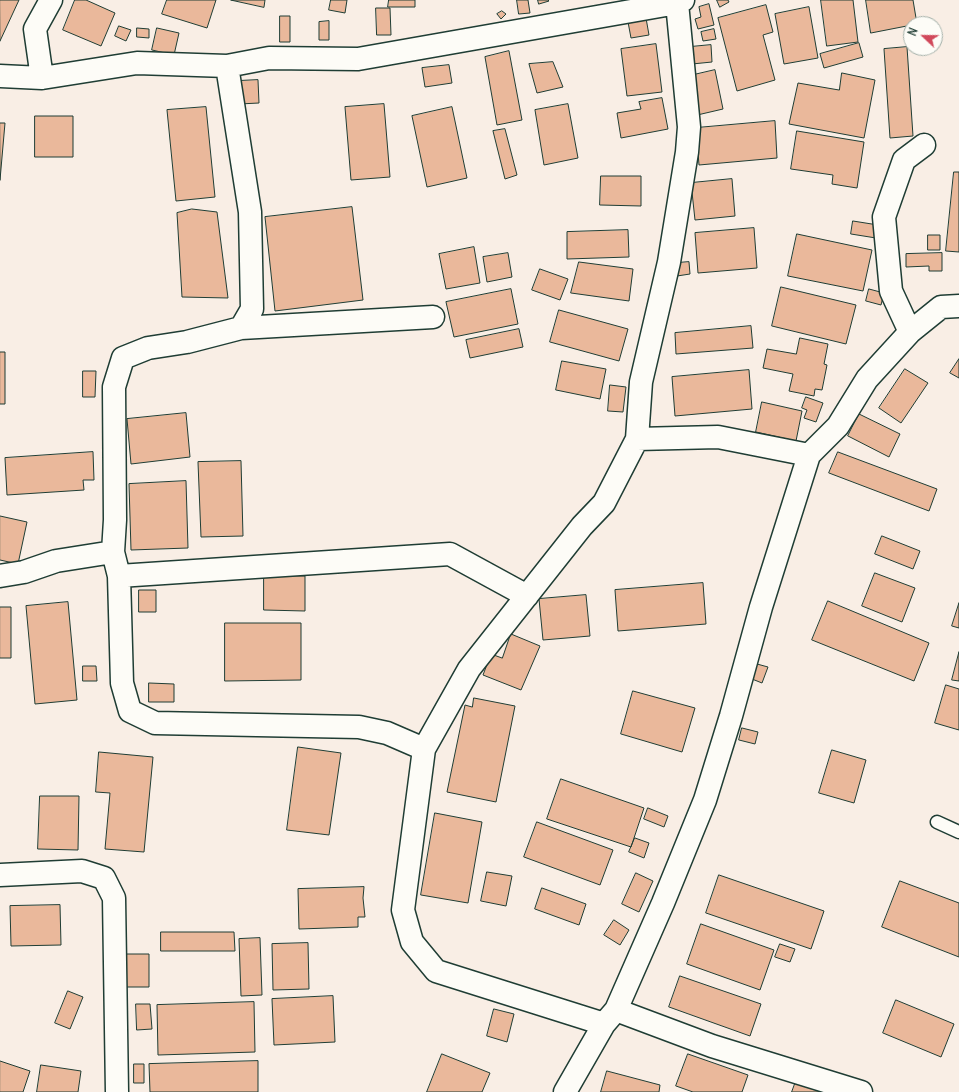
<!DOCTYPE html>
<html>
<head>
<meta charset="utf-8">
<style>
  body { margin:0 }
  #map { position:relative; width:959px; height:1092px; overflow:hidden; background:#f9eee5; font-family:Delius,sans-serif }
  canvas { display:block }
  .north { position:absolute; left:903px; top:16px; width:40px; height:40px; box-sizing:border-box; background:#fdfcf7; border:1px solid #a4b0a9; border-radius:50%; rotate:292deg; font-size:11px; font-weight:700; line-height:16px; text-align:center; color:#1f3d34 }
  .north::after { content:''; display:block; margin:auto; width:14px; height:18px; background:#d1495b; clip-path:polygon(50% 0,100% 100%,50% 72%,0 100%) }
</style>
</head>
<body>
<div id="map">
<canvas width="959" height="1092"></canvas>
<div class="north">N</div>
</div>
<script>
const g = document.querySelector('canvas').getContext('2d');
g.lineJoin = 'round';
function fill(path, color) {
  g.fillStyle = color;
  g.fill(path, 'evenodd');
}
function stroke(path, color, width, dash) {
  g.strokeStyle = color;
  g.lineWidth = width;
  g.lineCap = dash ? 'butt' : 'round';
  g.setLineDash(dash || []);
  g.stroke(path);
}
const building = new Path2D(`
  M0,0H19L0,41Z
  M75,0H86L115,13L101,46L63,30Z
  M167,0H216L207,28L162,14Z
  M231,0H265L264,7Z
  M331,0H347L345,13L329,10Z
  M389,0H415V7H388Z
  M517,0H528L530,13L519,14Z
  M538,0H548L549,1L539,4Z
  M717,0H728L729,2L720,7Z
  M821,0H853L858,42L827,46Z
  M866,0H913L917,24L871,33Z
  M709,4L714,25L698,29L695,19L701,17L699,7Z
  M766,5L773,32L763,35L775,80L737,91L718,18Z
  M809,7L818,58L784,64L775,14Z
  M376,8H390L391,35H377Z
  M502,11L506,14L501,19L497,14Z
  M280,16H290V42H280Z
  M646,18L649,35L631,38L628,22Z
  M329,21V40H319V22Z
  M119,26L131,30L126,41L115,36Z
  M137,28L149,29V38L137,37Z
  M157,28L179,33L174,55L152,50Z
  M714,29L716,39L703,41L701,32Z
  M859,43L863,57L824,68L820,54Z
  M656,44L662,92L627,96L621,49Z
  M711,45L712,62L692,64L690,47Z
  M907,47L913,136L890,138L884,49Z
  M509,51L522,120L497,125L485,57Z
  M553,62L563,87L537,93L529,64Z
  M449,65L452,83L425,87L422,68Z
  M715,70L723,109L693,116L685,77Z
  M842,73L875,80L864,138L789,124L798,83L839,90Z
  M258,80L259,103L239,104L238,81Z
  M662,98L668,129L621,138L617,113L641,109L639,102Z
  M384,104L390,177L351,180L345,107Z
  M568,104L578,158L544,165L535,110Z
  M206,107L215,197L176,201L167,110Z
  M452,107L467,178L427,187L412,116Z
  M35,116H73V157H35Z
  M775,121L777,158L699,165L696,128Z
  M0,123H5L0,180Z
  M505,129L517,175L505,179L493,131Z
  M797,131L864,142L857,188L832,184L833,175L791,169Z
  M954,172H959V252L946,251Z
  M601,176H641V206L600,205Z
  M732,179L735,216L695,220L691,183Z
  M352,207L363,300L275,311L265,217Z
  M192,209L217,212L228,298L182,297L177,213Z
  M853,221L878,225L876,238L851,234Z
  M754,228L757,268L698,273L695,233Z
  M628,230L629,257L567,259V232Z
  M797,234L872,250L863,291L788,276Z
  M928,235H940V250H928Z
  M474,247L480,283L446,289L439,254Z
  M508,253L512,277L487,282L483,257Z
  M942,253V271H929V266L906,267V254Z
  M579,262L633,269L629,301L571,293Z
  M689,262L690,274L677,276V263Z
  M540,269L568,279L560,300L532,290Z
  M781,287L856,305L846,344L772,326Z
  M511,289L518,324L454,337L446,302Z
  M869,289L884,293L881,305L866,301Z
  M559,310L628,329L619,361L550,342Z
  M751,326L753,348L676,354L675,333Z
  M519,329L523,347L470,358L466,340Z
  M800,338L828,344L824,364L827,365L822,390L815,389L814,396L789,391L793,374L763,368L767,349L796,354Z
  M0,352H5V404H0Z
  M959,359V378L950,373Z
  M562,361L606,369L600,399L556,390Z
  M905,369L928,383L901,423L879,408Z
  M749,370L752,409L675,416L672,377Z
  M83,371H96L95,397H83Z
  M610,385L626,387L623,412L608,411Z
  M806,397L823,403L816,422L804,418L807,410L802,408Z
  M762,402L802,411L796,441L756,432Z
  M186,413L190,457L131,464L127,419Z
  M859,414L900,434L889,457L848,436Z
  M93,452L94,480H83L84,490L7,495L5,458Z
  M838,452L937,489L929,511L829,473Z
  M241,461L243,536L201,537L198,462Z
  M186,481L188,548L131,550L129,484Z
  M0,516L27,522L18,564L0,560Z
  M882,536L920,551L913,569L875,554Z
  M875,573L915,588L902,622L862,606Z
  M264,575L305,576V611L264,610Z
  M703,583L706,624L618,631L615,590Z
  M139,590H156V612H139Z
  M586,595L590,636L543,640L539,599Z
  M828,601L929,643L914,681L812,640Z
  M68,602L77,700L35,704L26,606Z
  M959,603V628L952,626Z
  M0,607H11V658H0Z
  M225,623H301V680L225,681Z
  M511,634L540,646L521,690L483,675L491,654L502,658Z
  M959,652V681L952,680Z
  M757,664L768,667L762,683L752,679Z
  M83,666H96L97,681H83Z
  M149,683L174,684V702H149Z
  M946,685L959,689V730L935,723Z
  M633,691L695,708L682,752L621,734Z
  M474,698L515,706L496,802L447,792L465,705L472,707Z
  M742,728L758,732L755,744L739,740Z
  M298,747L341,753L329,835L287,830Z
  M832,750L866,760L854,803L819,793Z
  M99,752L153,757L144,852L105,849L110,793L96,792Z
  M561,779L644,808L631,847L547,819Z
  M40,796H79L78,850L38,849Z
  M648,808L668,816L664,827L644,819Z
  M435,813L482,822L468,903L421,895Z
  M537,822L613,850L600,885L524,857Z
  M635,838L649,843L644,858L629,852Z
  M487,872L512,876L506,906L481,901Z
  M636,873L653,881L639,912L622,904Z
  M719,875L824,911L811,949L706,913Z
  M900,881L959,903V957L882,927Z
  M364,887L363,898L365,917H358V927L299,929L298,889Z
  M542,888L586,904L579,925L535,909Z
  M60,905L61,945L11,946L10,906Z
  M614,920L629,930L620,945L604,935Z
  M701,924L774,950L760,990L687,964Z
  M161,932H234L235,951H161Z
  M260,938L262,995L241,996L239,939Z
  M308,943L309,989L273,990L272,944Z
  M780,944L795,949L790,962L775,957Z
  M126,954H149V987H126Z
  M680,976L761,1004L750,1036L669,1007Z
  M68,991L83,997L70,1029L55,1023Z
  M333,996L335,1042L274,1045L272,999Z
  M896,1000L954,1024L941,1057L883,1033Z
  M254,1002L255,1052L158,1055L157,1005Z
  M136,1004H150L152,1029L137,1030Z
  M494,1009L514,1014L507,1042L487,1036Z
  M442,1054L490,1073L482,1092H427Z
  M688,1054L748,1075L742,1092H693L676,1086Z
  M0,1061L30,1071L23,1092H0Z
  M258,1061V1092H150L149,1064Z
  M134,1064H144V1083H134Z
  M41,1065L81,1071L78,1092H37Z
  M607,1071L660,1085L659,1092H601Z
  M799,1073L842,1092H792Z`);
const lane = new Path2D(`
  M937,822L959,832`);
const street = new Path2D(`
  M0,76L42,78L137,63L227,66L269,58L358,59L677,3L683,0
  M42,78L35,29L51,0
  M241,328L433,317
  M910,332L891,291L884,217L904,160L924,145
  M637,439L718,437L809,455
  M113,552L119,576L122,683L130,711L155,723L359,727L387,733L424,749
  M0,576L24,572L56,561L113,552L115,520L114,387L123,358L148,348L187,342L241,328L252,309L250,212L227,66
  M119,576L450,554L527,596
  M0,875L82,871L104,878L114,898L117,1092
  M616,1010L712,1046L861,1092
  M604,1024L436,971L412,942L403,910L424,749L469,669L582,526L604,503L637,439L641,382L669,262L687,152L689,127L677,3
  M565,1092L604,1024L616,1010L663,903L705,800L731,716L761,607L809,455L838,426L867,379L910,332L941,307L959,306`);
fill(building, '#eab89b');
stroke(building, '#1f3d34', 1);
stroke(lane, '#1f3d34', 15);
stroke(street, '#1f3d34', 25);
stroke(lane, '#fdfcf7', 12);
stroke(street, '#fdfcf7', 22);
</script>
</body>
</html>
